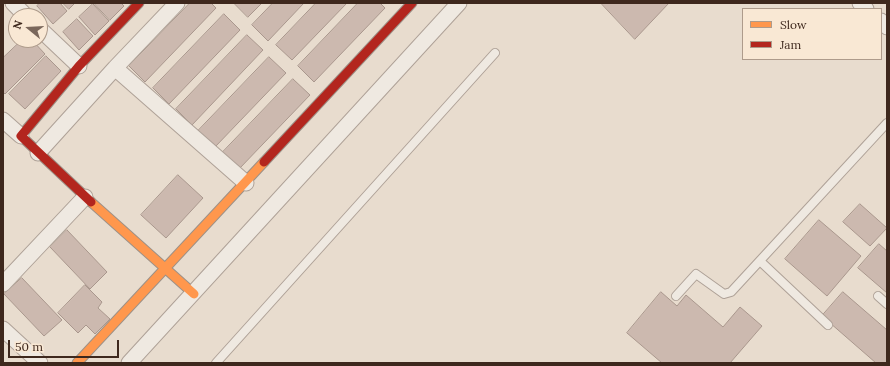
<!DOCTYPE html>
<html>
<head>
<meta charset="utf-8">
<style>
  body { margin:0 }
  #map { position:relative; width:890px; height:366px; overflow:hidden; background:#e8dcce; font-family:Lora,serif }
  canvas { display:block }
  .frame { position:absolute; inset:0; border:4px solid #3e281d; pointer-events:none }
  .legend { position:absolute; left:742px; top:8px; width:140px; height:52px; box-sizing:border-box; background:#f9e8d4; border:1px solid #ae9b8b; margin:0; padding:5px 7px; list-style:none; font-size:12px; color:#3e281d }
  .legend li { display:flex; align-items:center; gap:8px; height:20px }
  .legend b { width:20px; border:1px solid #ae9b8b }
  .north { position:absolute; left:8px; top:8px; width:40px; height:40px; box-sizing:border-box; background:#f9e8d4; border:1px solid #ae9b8b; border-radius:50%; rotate:288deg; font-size:11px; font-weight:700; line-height:16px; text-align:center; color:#3e281d }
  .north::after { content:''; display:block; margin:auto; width:14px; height:18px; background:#7a675b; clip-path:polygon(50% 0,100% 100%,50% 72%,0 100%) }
  .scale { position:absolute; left:8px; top:340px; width:111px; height:18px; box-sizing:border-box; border:2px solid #3e281d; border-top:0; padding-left:5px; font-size:12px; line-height:14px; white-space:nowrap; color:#3e281d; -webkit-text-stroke:3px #f9e8d4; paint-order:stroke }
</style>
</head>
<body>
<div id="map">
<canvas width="890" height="366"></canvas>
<div class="frame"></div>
<ul class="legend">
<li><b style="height:5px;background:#ff974d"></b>Slow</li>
<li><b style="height:5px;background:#b3261e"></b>Jam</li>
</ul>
<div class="north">N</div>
<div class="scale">50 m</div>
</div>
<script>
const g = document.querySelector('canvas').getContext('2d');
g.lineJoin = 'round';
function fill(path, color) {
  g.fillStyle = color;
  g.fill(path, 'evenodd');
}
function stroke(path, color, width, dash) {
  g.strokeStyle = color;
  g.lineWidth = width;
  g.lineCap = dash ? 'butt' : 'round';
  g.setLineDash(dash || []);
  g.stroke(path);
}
const building = new Path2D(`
  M40,3H60L67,11L53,24L37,6Z
  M63,3H75L69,9Z
  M94,3H121L124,6L110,20Z
  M190,3H211L216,8L145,82L129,66Z
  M234,3H262L248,17Z
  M273,3H304L268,41L252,25Z
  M316,3H347L292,60L276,45Z
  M358,3H380L385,8L314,82L298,66Z
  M601,3H669L635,39Z
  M93,4L109,21L95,35L79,17Z
  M224,14L240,30L169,104L153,88Z
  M77,19L93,36L79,50L63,32Z
  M247,35L263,50L192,125L176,109Z
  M22,40H32L45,54L5,94L3,92V58Z
  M46,56L61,71L25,109L9,94Z
  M269,57L286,73L215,147L198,131Z
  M293,79L310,95L239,169L222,153Z
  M178,175L203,198L166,238L141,215Z
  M860,204L887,228L870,246L843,222Z
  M819,220L861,256L827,296L785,259Z
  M67,230L107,272L90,289L50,247Z
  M879,244L887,251V293L858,268Z
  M22,278L62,320L44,336L4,294Z
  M85,285L102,302L98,308L110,319L95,334L86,325L78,333L58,313Z
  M661,292L677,306L686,295L723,327L740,307L762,326L730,363H662L627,333Z
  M843,292L887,330V363H876L822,316Z`);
const lane = new Path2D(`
  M760,261L828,325
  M676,296L696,274L724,294L731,292L887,123
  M878,296L887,304
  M216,363L495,53`);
const street = new Path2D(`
  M13,3L26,16
  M860,3L866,9
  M881,21L887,27
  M40,29L79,66
  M115,68L177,3
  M3,120L21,136
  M38,153L115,68L246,183
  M3,284L85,197
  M3,329L40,363
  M129,363L459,3`);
const slow = new Path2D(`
  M91,202L194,294
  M77,363L264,162`);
const jam = new Path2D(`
  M264,162L412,3
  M91,202L21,136L79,66L139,3`);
fill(building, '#ccb9af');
stroke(building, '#a9978d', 1);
stroke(lane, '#aea197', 10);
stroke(street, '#aea197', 17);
stroke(slow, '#9d9187', 11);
stroke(jam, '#9d9187', 11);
stroke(lane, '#efe9e1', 8);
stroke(street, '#efe9e1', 15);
stroke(slow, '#ff974d', 9);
stroke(jam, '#b3261e', 9);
</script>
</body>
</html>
